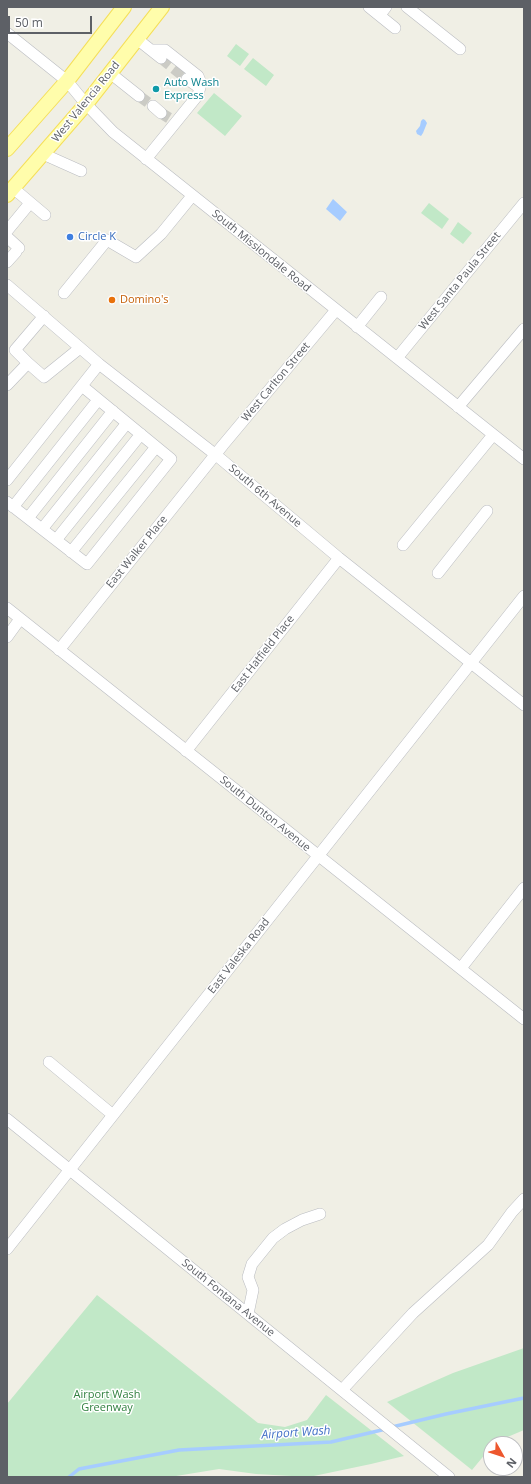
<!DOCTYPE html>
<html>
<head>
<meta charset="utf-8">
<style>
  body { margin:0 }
  #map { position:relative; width:531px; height:1484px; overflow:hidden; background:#f0efe5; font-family:"Open Sans",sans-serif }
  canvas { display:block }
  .frame { position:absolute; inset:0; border:8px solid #5d6066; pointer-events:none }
  .north { position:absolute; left:483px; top:1436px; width:40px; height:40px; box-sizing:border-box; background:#fff; border:1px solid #bebfc2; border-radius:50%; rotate:129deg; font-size:11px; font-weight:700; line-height:16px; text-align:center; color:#5d6066 }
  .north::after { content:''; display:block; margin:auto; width:14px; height:18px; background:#ed572e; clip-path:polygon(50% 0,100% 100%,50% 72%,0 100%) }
  .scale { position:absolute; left:8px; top:16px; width:84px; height:18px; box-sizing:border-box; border:2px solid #5d6066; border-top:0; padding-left:5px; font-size:12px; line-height:14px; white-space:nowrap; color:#5d6066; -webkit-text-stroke:3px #fff; paint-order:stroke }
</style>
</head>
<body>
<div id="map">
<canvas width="531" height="1484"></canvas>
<div class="frame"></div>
<div class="north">N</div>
<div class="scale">50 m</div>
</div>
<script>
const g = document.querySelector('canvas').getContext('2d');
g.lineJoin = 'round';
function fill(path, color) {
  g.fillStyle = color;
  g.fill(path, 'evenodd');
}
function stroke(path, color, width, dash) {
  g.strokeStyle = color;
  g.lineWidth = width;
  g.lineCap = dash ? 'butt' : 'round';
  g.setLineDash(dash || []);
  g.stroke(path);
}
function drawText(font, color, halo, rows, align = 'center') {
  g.font = font + ' "Open Sans",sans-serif';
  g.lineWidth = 3;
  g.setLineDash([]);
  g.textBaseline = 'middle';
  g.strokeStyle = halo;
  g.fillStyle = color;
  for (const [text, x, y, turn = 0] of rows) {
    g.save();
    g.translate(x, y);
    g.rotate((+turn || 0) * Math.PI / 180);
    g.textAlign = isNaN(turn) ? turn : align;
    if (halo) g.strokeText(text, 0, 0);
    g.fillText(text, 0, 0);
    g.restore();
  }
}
const green = new Path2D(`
  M236,44L249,54L240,66L227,56Z
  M253,58L274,75L266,86L244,69Z
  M214,93L242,116L225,136L197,113Z
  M429,203L449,219L442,229L421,213Z
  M458,222L472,233L463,244L450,234Z
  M97,1295L258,1423L285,1427L307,1420L326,1395L404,1456L371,1464L309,1477L256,1474L219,1469L170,1477H7V1404Z
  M524,1348V1430L491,1444V1447L472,1470L387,1402L453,1373Z`);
const water = new Path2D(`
  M423,119L425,120L427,123L423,133L421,136L417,134L416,131L420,126L421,121Z
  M333,199L347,212L340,221L326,209Z`);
const stream = new Path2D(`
  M392,1427L446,1414L524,1398
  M69,1477L79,1469L179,1450L331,1442L386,1429`);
const minorTunnel = new Path2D(`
  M161,58L187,79
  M139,96L153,106
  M161,113L169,118`);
const minor = new Path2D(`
  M369,7L395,28
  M407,7L460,49
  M380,15L386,7
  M7,33L67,81L86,104L113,132L524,459
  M137,39L161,58
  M110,73L139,96
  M187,79L200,88
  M153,106L161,113
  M43,154L81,171
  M146,159L198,95L201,83L198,76L165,50H151
  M13,188L45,215
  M7,231L30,203
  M7,237L19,248
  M7,262L16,252
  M7,285L99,364L216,455L339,558L524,705
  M64,293L107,240L136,257L161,234L192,196
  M357,327L381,297
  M397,358L524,203
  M28,363L15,350L44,316
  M7,385L28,363L44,377L80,348
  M458,407L524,329
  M7,480L99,364
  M7,502L87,564L171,459L82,386
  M13,507L98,400
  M28,518L113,411
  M42,529L127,423
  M56,540L141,434
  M403,545L493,435
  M71,552L156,447
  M438,573L487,511
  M7,608L524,1019
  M7,637L20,619
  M59,650L223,445L336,310
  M186,751L339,558
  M461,968L524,888
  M49,1062L113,1115
  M7,1119L449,1477
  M7,1249L524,596
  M248,1314L253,1290L248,1277L252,1264L273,1238L285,1229L302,1220L320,1214
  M342,1390L413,1313L488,1245L512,1212L524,1199`);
const major = new Path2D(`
  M7,149L67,81L124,7
  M7,195L86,104L162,7`);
const markers = [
  [156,89,4,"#0f9aa8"],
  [70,237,4,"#3f7fe0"],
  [112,300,4,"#e8710a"]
];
const cultureNames = [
  ["Auto Wash",164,83],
  ["Express",164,96]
];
const streetNames = [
  ["West Valencia Road",86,102,-51],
  ["South Missiondale Road",261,251,39],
  ["West Santa Paula Street",460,281,-51],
  ["West Carlton Street",276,382,-50],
  ["South 6th Avenue",265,496,40],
  ["East Walker Place",137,552,-51],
  ["East Hatfield Place",263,654,-52],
  ["South Dunton Avenue",265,814,39],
  ["East Valeska Road",239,956,-52],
  ["South Fontana Avenue",228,1298,39]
];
const shopNames = [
  ["Circle K",78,237]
];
const foodNames = [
  ["Domino's",120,300]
];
const parkNames = [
  ["Airport Wash",107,1395],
  ["Greenway",107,1408]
];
const waterNames = [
  ["Airport Wash",296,1433,-4]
];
fill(green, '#c1e8c7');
fill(water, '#a6ccff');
stroke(stream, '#a6ccff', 3.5);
stroke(minorTunnel, '#cbcbc5', 11, [11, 5.5]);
stroke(minor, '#babcc1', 12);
stroke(major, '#f5df59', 16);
stroke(minor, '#fff', 11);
stroke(major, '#fffdab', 14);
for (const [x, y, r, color] of markers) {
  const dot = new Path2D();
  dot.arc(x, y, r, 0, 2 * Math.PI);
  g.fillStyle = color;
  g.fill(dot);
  stroke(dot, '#fff', 1.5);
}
drawText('11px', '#0d838f', '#fff', cultureNames, 'left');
drawText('11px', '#5d6066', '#fff', streetNames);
drawText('11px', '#366cbe', '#fff', shopNames, 'left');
drawText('11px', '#c56008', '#fff', foodNames, 'left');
drawText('11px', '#318140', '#fff', parkNames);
drawText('italic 12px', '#4472c7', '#fff', waterNames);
</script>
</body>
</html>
